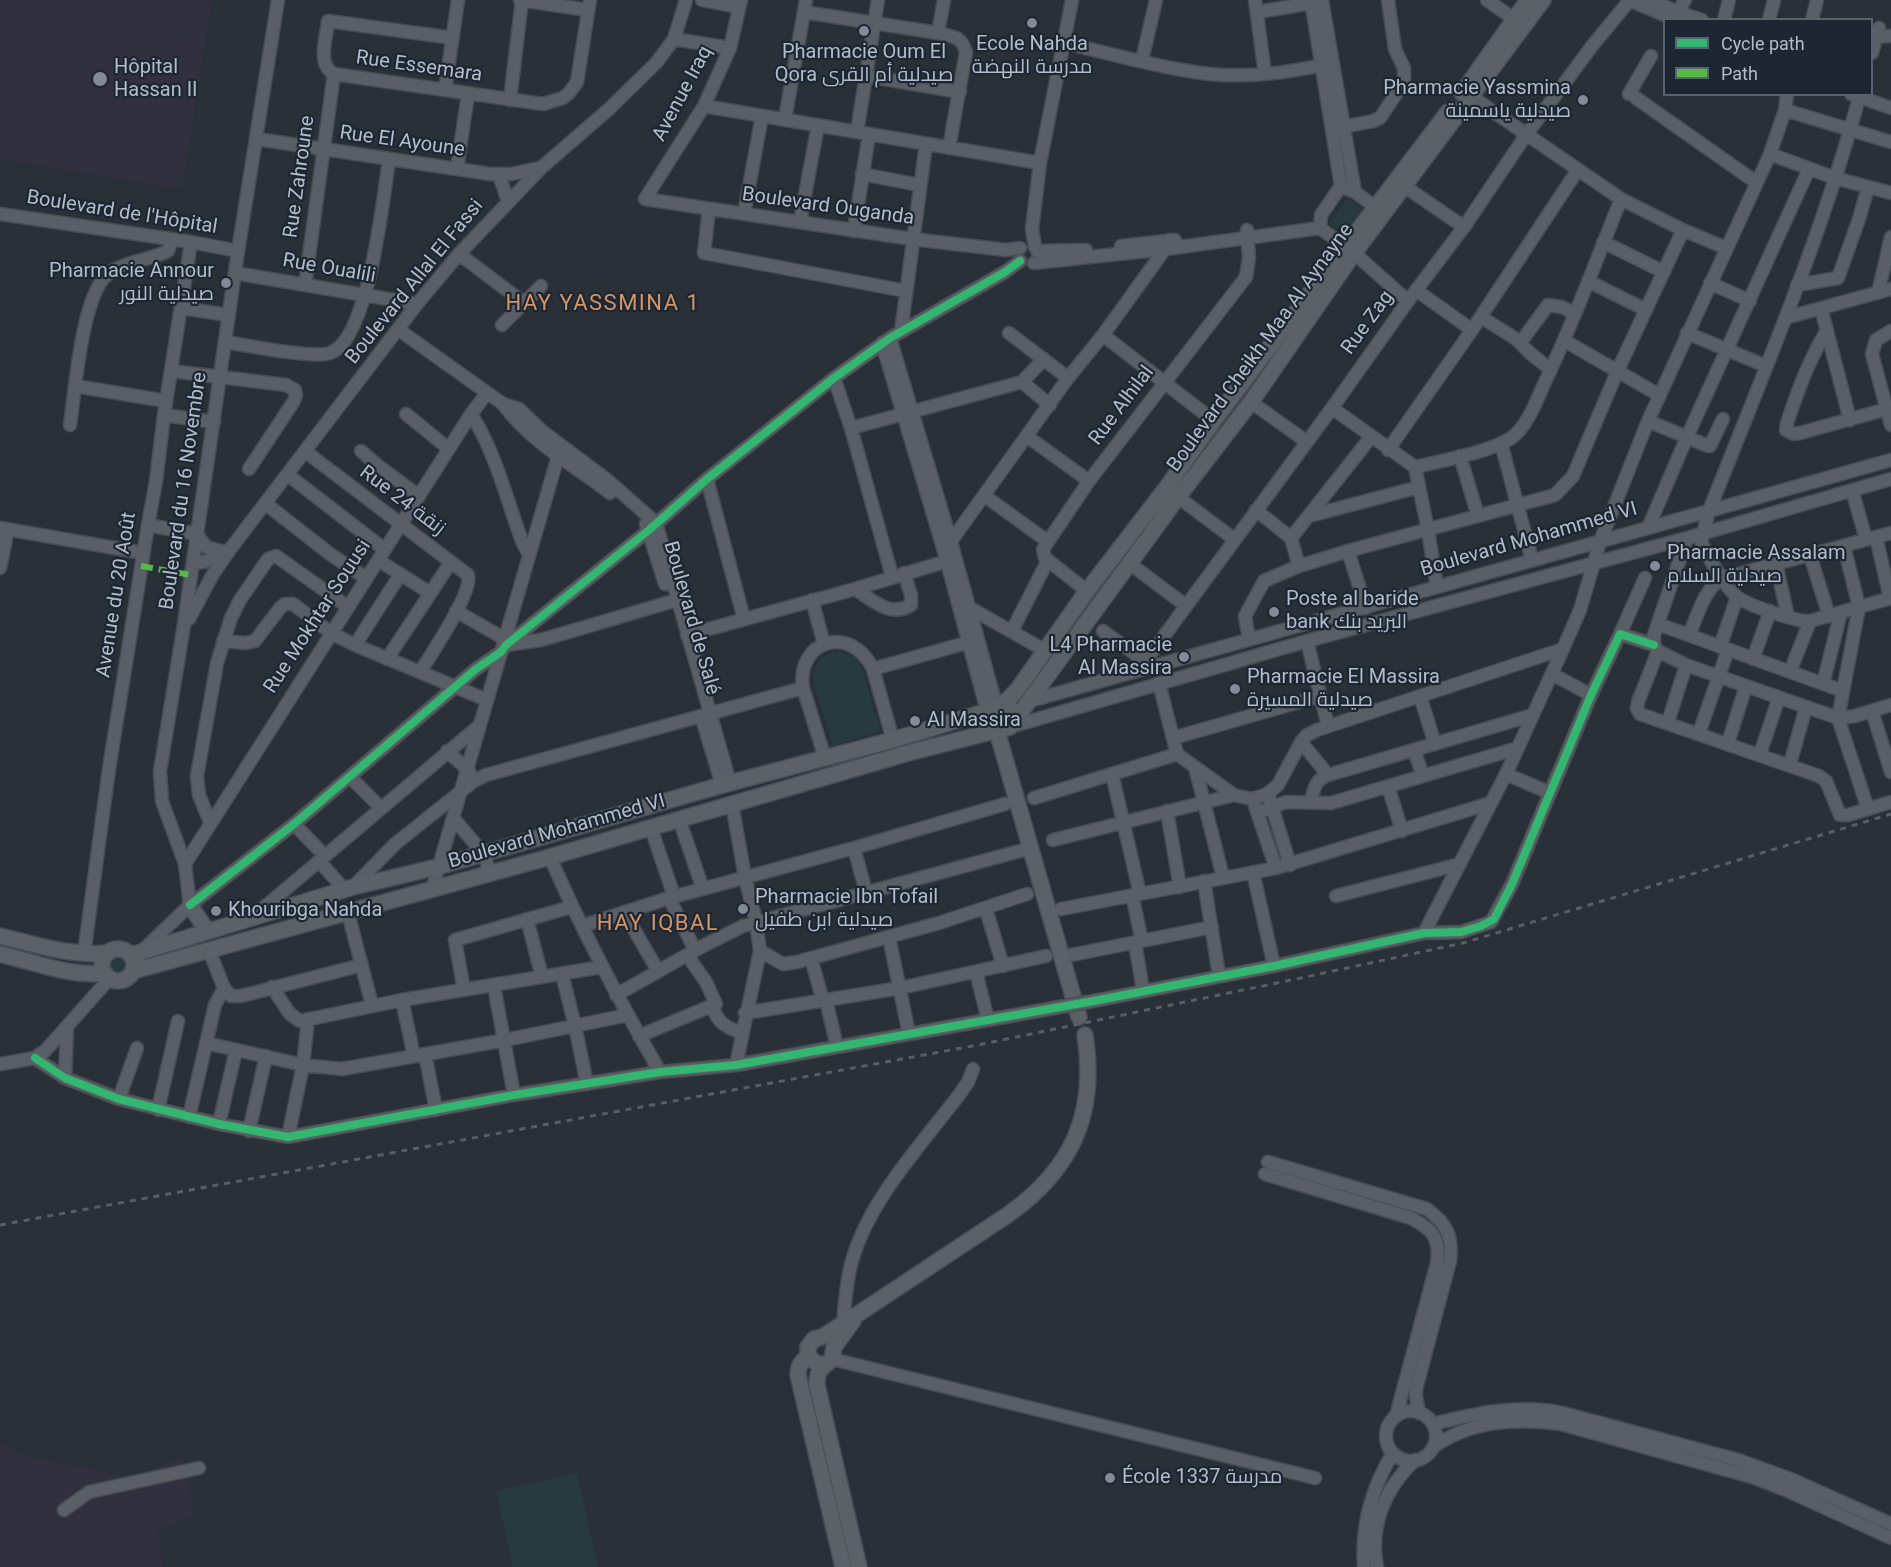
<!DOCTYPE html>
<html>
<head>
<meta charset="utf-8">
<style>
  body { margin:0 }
  #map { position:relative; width:1891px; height:1567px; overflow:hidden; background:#2a3038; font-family:Roboto,sans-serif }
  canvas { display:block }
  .legend { position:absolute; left:1663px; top:18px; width:210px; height:78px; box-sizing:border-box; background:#1d2633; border:2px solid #59626f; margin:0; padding:8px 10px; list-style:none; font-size:18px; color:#b4bcc9 }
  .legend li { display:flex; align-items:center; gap:12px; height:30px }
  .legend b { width:30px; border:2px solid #59626f }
</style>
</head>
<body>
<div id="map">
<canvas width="1891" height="1567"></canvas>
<ul class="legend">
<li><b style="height:8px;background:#33b770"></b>Cycle path</li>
<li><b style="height:8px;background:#58b947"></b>Path</li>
</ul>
</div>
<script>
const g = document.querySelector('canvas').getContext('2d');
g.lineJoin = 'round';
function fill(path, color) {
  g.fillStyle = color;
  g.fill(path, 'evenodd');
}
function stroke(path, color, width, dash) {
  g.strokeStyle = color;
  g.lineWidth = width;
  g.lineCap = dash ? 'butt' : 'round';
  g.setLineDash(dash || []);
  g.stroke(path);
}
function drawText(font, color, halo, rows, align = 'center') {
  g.font = font + ' Roboto,Cairo,sans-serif';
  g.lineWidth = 4.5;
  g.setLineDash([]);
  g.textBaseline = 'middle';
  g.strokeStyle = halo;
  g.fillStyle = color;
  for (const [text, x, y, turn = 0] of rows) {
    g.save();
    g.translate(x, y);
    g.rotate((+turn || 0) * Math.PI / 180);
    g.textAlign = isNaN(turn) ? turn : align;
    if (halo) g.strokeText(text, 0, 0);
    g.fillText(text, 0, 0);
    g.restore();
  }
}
const medical = new Path2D(`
  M0,0H212L182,189L0,159Z
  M0,1442L24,1455L130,1477L183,1458L194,1516L158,1530L163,1567H0Z`);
const green = new Path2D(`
  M1347,198L1365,211L1347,236L1329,223Z
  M840,651L855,657L860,663L881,731L833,746L812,677C815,661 824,653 840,651Z
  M108 964a10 10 0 1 1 20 0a10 10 0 1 1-20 0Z
  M577,1473L598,1567H513L496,1491Z`);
const minor = new Path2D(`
  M520,0L588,10
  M702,0L739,7
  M741,0L730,48L704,106L645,199L912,239L1006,250L1020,248
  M1255,0L1265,74
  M1311,0L1341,186
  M1322,0L1355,192
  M1487,0L1514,19
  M1629,0L1672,18
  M1651,0L1675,11L1702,20
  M804,12L938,33C953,37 961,35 966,52L949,148
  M1257,12L1312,3
  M1678,12L1685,0
  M1724,20L1729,0
  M1769,20L1774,0
  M1812,20L1817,0
  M938,33L944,0
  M1872,37L1891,36
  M453,38L328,21C327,37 316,64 334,74L543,104L563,98L569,93L577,82L590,0
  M674,39L730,48
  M1064,43C1114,54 1172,72 1222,75C1259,77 1297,71 1332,63
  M1872,53L1879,28
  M1142,60L1156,0
  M867,76L960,92
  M445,90L458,0
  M1629,94L1651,56
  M1851,94L1891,108
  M1860,94C1822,237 1763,374 1709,511L1701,541C1706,555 1726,587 1736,596C1746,605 1797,622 1810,621L1891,598
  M1472,97L1621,199L1683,230L1726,248
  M1636,98L1757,183
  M510,100L522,0
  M704,106L1040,163
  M1785,110L1891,142
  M785,119L806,0
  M1337,128L1373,121L1380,118L1404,82V68L1395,49L1388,0
  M857,132L878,0
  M257,139L490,174H511L540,168
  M1770,154L1835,178L1891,193
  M457,169L468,94
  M862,174L919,185
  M499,175L508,201
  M1404,186L1464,227
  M709,209L704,253L906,291
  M1382,212L1355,192L1341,186L1321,215L1320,228L1354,253L1408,301
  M0,214L191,242L238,251
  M744,214L762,116
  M800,222L818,125
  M854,231L869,134
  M1603,242L1664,272
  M1121,246L1175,240
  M1035,247L1032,229L1040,163L1072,0
  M1037,251L1086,250
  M459,254L524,303L502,325
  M1034,263L1165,249L1320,228
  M235,273L417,304
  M1588,281L1646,310
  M1710,283L1750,301
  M305,285L334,74
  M1797,285L1838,278L1859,219L1868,187
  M1416,290L1472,330
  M1878,293L1891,237
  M524,303L541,286
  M181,308L229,315
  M1821,308L1850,420
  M1481,317L1516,339L1530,353L1551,370
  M1785,318L1891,289
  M399,330L503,404L519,409L542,431L606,479L656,523L730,783
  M1827,330C1809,360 1798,390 1787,423L1786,430L1794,434L1800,433L1887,409
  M1891,331L1876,340L1872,354L1891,425
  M901,332L926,144
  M1009,333L1068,378
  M1687,333L1766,366
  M1103,335L1214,421
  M890,338L951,542L997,708
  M1565,341L1659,395
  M225,342C246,345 313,359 330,353C369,340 383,198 389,160
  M882,343L944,551L987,711
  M1520,343L1548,305L1562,307L1575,314
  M171,371L286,385L295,390L296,395L294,401L249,469
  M834,378L851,428L892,576
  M1022,382L1044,359
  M75,386L166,401
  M1251,402L1307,442
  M503,404C529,441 575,466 610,493
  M1332,408L1415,467C1440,461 1491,452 1511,438C1527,427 1536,402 1544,384C1573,324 1596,261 1621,199
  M406,414L449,449
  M471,414C496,453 506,498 522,541L529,555
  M164,415L214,422
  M1648,421L1708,446H1710L1723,419
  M70,425C75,391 82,294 108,274C123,262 150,260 168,251L172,239
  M851,428L1022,382L1050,405
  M1028,437L1089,481
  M1371,437L1291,538L1299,566L1348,551L1555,495L1573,476L1617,372L1683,230
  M1501,443L1532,560
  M1388,450L1472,330L1577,171
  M361,451L377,465L419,496
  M306,452L468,575C473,592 431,655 420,672
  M1460,456L1478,516
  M1415,467L1428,530L1437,587
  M288,475L384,549
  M707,479L744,619
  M1852,490L1866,539
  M985,496L1047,541
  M1178,497L1234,539
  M266,504L330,554L366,578
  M1256,510L1291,538
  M1309,516L1419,487
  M646,524L665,584
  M148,525L197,534L206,547L224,552
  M0,528L143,553
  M1648,528L1687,437L1809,169
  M1876,537L1890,598
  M1687,538L1654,635V645L1658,651L1686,665L1838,718L1855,716L1891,705
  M1844,546L1859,607L1838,718L1868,809
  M944,551L1068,378L1103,335L1165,249L1169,240
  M1348,551L1366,608
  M1810,555L1829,616
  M378,560L430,593
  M193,563L204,562L225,551
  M1129,563L1185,605
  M1776,564L1788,617
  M0,568L8,529
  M855,589C872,600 890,618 911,605V595L904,573
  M1087,591L1045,558L1043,549L1089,481L1246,277L1249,258L1247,230
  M812,600L824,644
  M970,608L1044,650
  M456,611L505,639
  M189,619L213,574L231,548L417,304L459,254L541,168L609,109L656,63L674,39L686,0
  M1658,624L1843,691
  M1012,631L1048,560
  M1103,631L1145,661
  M1620,634L1645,578
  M687,635L855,589L954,559
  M1689,635C1697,617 1704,588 1723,578L1891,533
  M1249,639L1245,616L1264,581L1299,566
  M223,641L246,643L255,641L280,608L285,604H293L331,633L355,645L487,700
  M1307,641L1328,726
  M355,645L400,575
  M506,645L541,640L677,600
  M1720,647L1737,597
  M1658,651L1638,702L1637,709L1640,714L1819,776L1826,781L1840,815H1848L1891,802
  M387,659L451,562
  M1753,659L1770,611
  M873,669L977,640
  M1139,670L1332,408L1408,301L1464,227L1526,135L1592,46L1630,0
  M1790,672L1810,621
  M1552,674L1591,695
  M1159,683L1177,754L1234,795L1252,799L1267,794L1278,785L1301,742L1307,735L1317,730L1563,649
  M1823,684L1841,612
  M1420,696L1435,744
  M1026,702L1891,460
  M1872,711L1891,772
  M703,722L722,785
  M1668,722L1686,665
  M1010,727L1307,641L1687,538L1891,479
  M1699,733L1728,650
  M1173,738L1320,696
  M1301,742L1328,775
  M1728,743L1746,686
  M1414,750L1423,776
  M447,751L467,769L470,773
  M1760,754L1779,697
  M825,758L803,688C796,639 852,624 873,669L893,740
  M1790,764L1806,707
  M1195,767L1223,877
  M1112,774L1140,894
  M1506,774L1550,793
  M350,777L381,808
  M1388,786L1402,831
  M1034,798L1177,754
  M1270,800L1290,865
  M1311,802C1314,788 1315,780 1328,775L1533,715
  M732,804L745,877L756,922L760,951L736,1065
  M1255,806L1276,868
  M1167,811L1180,887
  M1258,813L1286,802L1331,803L1518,748
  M453,818L484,854L490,874
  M679,819L703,889
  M210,822L199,795L197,776L217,663L231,618L240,600L268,559L276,556L348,607
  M294,824L325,856
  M651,828L674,896
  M1053,840L1234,795
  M854,848L866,892
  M550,857C582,931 620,1002 660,1072
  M319,861L345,890
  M185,864L471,414L487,393
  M1253,872L1274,966
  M1204,881L1219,975
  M353,887L395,844L474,781L486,775L803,688
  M432,890L561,446
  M1132,895L1142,941
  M1336,896L1460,864
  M669,898L695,950
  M190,905L294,824L476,669L501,652L506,645L649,530L707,479L834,378L890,338L1005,272L1020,261
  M986,909L1003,966
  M1061,909L1276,868L1491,803
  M624,912L658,971
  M348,913L372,1005
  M254,916L480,725
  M527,919L542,977
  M582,926L669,898L854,848L1005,804
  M1424,933L1506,774L1563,649L1580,610L1600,542L1648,421L1770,154L1785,110L1787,94
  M889,937L909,1034
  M1135,943L1143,990
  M209,950L224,988L231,996H241L362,965
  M760,951L783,964L797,962L939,923L1027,894
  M84,954L109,769L148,525L156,481L164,415L191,242
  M1071,955L1212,927
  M811,958L823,1001
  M134,963L142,951L190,905L185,864L162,801L160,771L183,631L238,251L278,0
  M976,972L988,1020
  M562,974L575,1026L587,1084
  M494,986L514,1095
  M272,987L290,1014L300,1021L402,1000L601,967
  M464,990L455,940L571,907
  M616,995L703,946L743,926L1031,848
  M402,1000L414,1056
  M826,1000L837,1047
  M1088,1002L1274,966L1424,933L1461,932L1491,922L1512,884L1591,695L1620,634L1654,645
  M712,1006C718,1023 725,1027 742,1033
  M745,1013L900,988L1046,956
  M639,1036L716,1004L706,982L687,955
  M206,1043L303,1065L342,1069L505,1040L628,1015
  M425,1054L436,1110
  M35,1058L65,1078L119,1099L219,1124L288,1137L514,1095L660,1072L736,1065L1060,1007
  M0,1064L35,1058L45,1051L110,978
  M65,1078L67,1027
  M119,1099L137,1048
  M158,1110L178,1021
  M189,1117L215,1005L224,988
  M219,1124L236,1050
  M249,1131L266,1056
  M288,1137L303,1065L308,1019
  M1268,1162L1427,1209C1447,1224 1453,1236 1450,1261L1416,1389V1397L1419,1413
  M1265,1174L1411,1218C1433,1230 1440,1237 1437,1263L1396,1416
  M843,1324C845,1303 846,1282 852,1261C869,1200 921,1145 959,1095L968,1082L973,1069
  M832,1359L1315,1478
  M1386 1436a25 25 0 1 1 50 0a25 25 0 1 1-50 0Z
  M1433,1424C1477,1413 1517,1404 1563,1413L1738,1460L1793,1480L1891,1524
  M1433,1447C1472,1420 1516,1418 1561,1424L1752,1477L1788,1491L1891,1538
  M64,1510L89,1492L199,1468
  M1364,1567C1361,1525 1371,1489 1393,1453
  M1377,1567C1369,1526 1385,1488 1415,1460`);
const major = new Path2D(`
  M1462,93L1528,0
  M1001,707L1018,689L1087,591L1167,487L1215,419L1448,112
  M997,731L1079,1017
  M190,905L207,931
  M0,936C35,944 71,957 107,953
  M102 965a16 16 0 1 1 32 0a16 16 0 1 1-32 0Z
  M0,954C34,962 70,977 105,973
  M131,955L353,887L437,867L722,785L893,740L997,708C1008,705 1016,709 1015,721
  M133,971L550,857L908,753L1010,727L1178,497L1251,402L1354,253L1543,0
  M853,1321L834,1347L832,1359C822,1369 817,1368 817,1385L859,1567
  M808,1356C801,1362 798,1366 798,1375L843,1567
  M823,1364H817L808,1356V1347L814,1339L822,1337L858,1314L1009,1214C1073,1168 1097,1113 1085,1035`);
const rail = new Path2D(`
  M0,1225L978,1045L1301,978L1463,943L1891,814`);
const minorBridge = new Path2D(`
  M1060,1007L1088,1002`);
const quiet = new Path2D(`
  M141,566L191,575`);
const cycleway = new Path2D(`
  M190,905L294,824L476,669L501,652L506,645L649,530L707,479L834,378L890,338L1005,272L1020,261
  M35,1058L65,1078L119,1099L219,1124L288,1137L514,1095L660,1072L736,1065L837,1047L1088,1002L1274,966L1424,933L1461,932L1481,926L1494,919L1512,884L1591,695L1620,634L1654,645`);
const markers = [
  [1032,23,6,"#848b96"],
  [864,31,6,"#848b96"],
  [100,79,8,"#848b96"],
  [1583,100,6,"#848b96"],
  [226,283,6,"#848b96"],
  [1655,566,6,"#848b96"],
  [1274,612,6,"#848b96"],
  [1184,657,6,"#848b96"],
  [1235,689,6,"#848b96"],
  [915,721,6,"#848b96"],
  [743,909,6,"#848b96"],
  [216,911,6,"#848b96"],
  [1110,1478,6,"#848b96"]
];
const poiNames = [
  ["Ecole Nahda",1032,45,"center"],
  ["مدرسة النهضة",1032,68,"center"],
  ["Pharmacie Oum El",864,53,"center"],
  ["Qora صيدلية أم القرى",864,76,"center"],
  ["Hôpital",114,68],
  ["Hassan II",114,91],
  ["Pharmacie Yassmina",1571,89,"right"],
  ["صيدلية ياسمينة",1571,112,"right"],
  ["Pharmacie Annour",214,272,"right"],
  ["صيدلية النور",214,295,"right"],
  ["Pharmacie Assalam",1667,554],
  ["صيدلية السلام",1667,577],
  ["Poste al baride",1286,600],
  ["bank البريد بنك",1286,623],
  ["L4 Pharmacie",1172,646,"right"],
  ["Al Massira",1172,669,"right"],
  ["Pharmacie El Massira",1247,678],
  ["صيدلية المسيرة",1247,701],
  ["Al Massira",927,721],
  ["Pharmacie Ibn Tofail",755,898],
  ["صيدلية ابن طفيل",755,921],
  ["Khouribga Nahda",228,911],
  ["École مدرسة 1337",1122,1478]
];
const streetNames = [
  ["Rue Essemara",419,67,8],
  ["Avenue Iraq",683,94,-62],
  ["Rue El Ayoune",402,142,8],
  ["Rue Zahroune",300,177,-82],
  ["Boulevard Ouganda",828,207,8],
  ["Boulevard de l'Hôpital",122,213,9],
  ["Rue Oualili",329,269,10],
  ["Boulevard Allal El Fassi",415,282,-51],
  ["Rue Zag",1368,323,-54],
  ["Boulevard Cheikh Maa Al Aynayne",1261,348,-54],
  ["Rue Alhilal",1122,406,-53],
  ["Boulevard du 16 Novembre",184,491,-82],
  ["Rue 24 زنقة",402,501,37],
  ["Boulevard Mohammed VI",1529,540,-16],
  ["Avenue du 20 Août",117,595,-81],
  ["Rue Mokhtar Souusi",318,617,-57],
  ["Boulevard de Salé",691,618,74],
  ["Boulevard Mohammed VI",557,832,-16]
];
const quarterNames = [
  ["HAY YASSMINA 1",603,304],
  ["HAY IQBAL",658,924]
];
fill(medical, '#31303e');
fill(green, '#273a3e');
stroke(minor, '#484c53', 15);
stroke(major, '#484c55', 18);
stroke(minor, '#5a5e66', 12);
stroke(major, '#5c6168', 15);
stroke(rail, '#595d64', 3, [6, 6]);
stroke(minorBridge, '#484c53', 15, []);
stroke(minorBridge, '#5a5e66', 12);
stroke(quiet, '#58b947', 6, [12, 6]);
stroke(cycleway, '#33b770', 8);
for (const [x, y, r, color] of markers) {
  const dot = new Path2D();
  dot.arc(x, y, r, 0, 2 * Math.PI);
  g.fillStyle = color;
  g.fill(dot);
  stroke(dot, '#1d2633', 2);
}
drawText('20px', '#b4bcc9', '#1d2633', poiNames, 'left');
drawText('20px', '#b4bcc9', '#1d2633', streetNames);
g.letterSpacing = '1.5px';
drawText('22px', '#d59563', '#1d2633', quarterNames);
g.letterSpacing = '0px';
</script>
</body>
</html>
